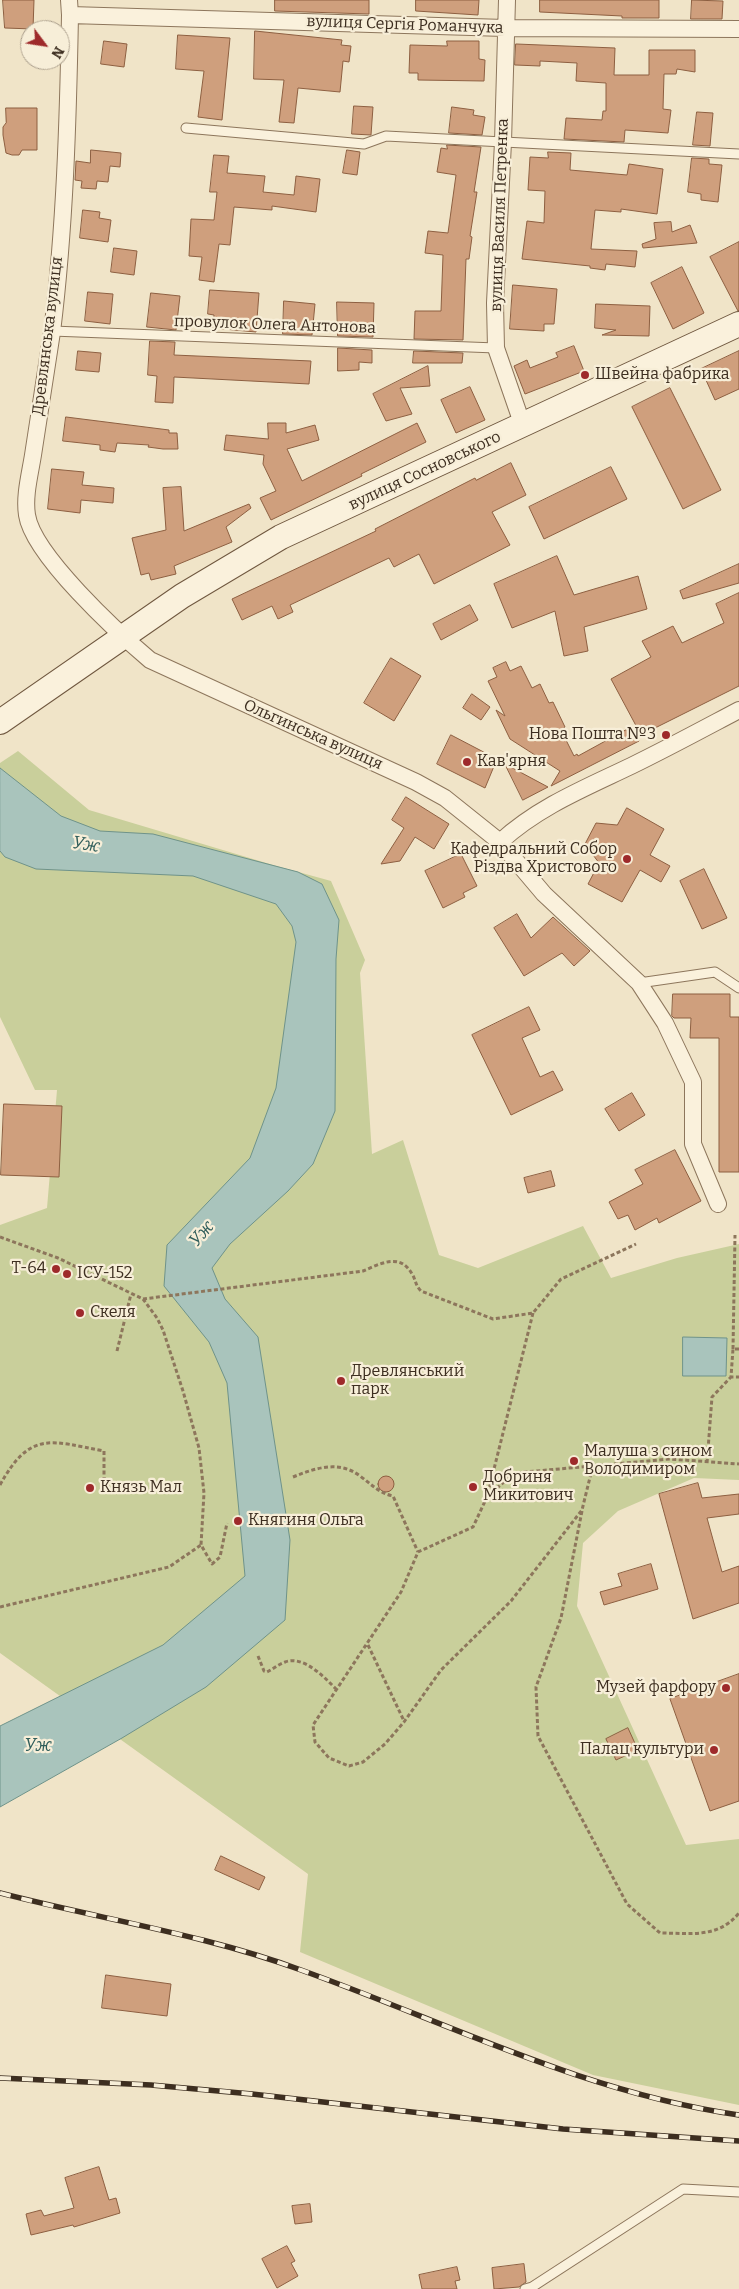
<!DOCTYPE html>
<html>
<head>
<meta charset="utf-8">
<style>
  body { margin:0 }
  #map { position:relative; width:739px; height:2289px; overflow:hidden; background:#f0e4c8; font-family:Bitter,serif }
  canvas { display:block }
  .north { position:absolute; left:20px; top:20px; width:50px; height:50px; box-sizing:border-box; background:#f7eed8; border:1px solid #ada18e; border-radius:50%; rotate:121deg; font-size:14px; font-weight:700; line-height:20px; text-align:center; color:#3d2e20 }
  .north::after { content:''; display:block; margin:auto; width:18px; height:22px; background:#9e2a2b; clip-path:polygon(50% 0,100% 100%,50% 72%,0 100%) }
</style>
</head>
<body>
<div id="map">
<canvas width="739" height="2289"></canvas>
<div class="north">N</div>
</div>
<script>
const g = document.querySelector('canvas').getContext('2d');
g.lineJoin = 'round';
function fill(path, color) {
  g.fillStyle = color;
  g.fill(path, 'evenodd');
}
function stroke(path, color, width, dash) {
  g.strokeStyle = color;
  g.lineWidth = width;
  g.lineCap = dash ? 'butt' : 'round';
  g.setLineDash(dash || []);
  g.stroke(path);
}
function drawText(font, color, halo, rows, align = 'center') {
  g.font = font + ' Bitter,serif';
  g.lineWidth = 4.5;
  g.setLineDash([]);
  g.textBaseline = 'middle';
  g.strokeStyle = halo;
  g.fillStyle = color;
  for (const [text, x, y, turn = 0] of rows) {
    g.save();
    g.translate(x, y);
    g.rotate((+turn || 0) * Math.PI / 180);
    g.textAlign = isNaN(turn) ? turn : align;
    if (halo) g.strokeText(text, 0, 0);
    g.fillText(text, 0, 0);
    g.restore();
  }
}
const green = new Path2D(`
  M18,751L89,810L273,865L331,881L365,960L360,973L372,1154L403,1140L439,1255L478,1268L583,1226L611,1278L677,1258L739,1244V1480L694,1478L618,1511L583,1543L577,1606L686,1845L739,1839V2105L593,2075L300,1952L308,1874L0,1653V1225L47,1208L57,1090H35L0,1017V763Z`);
const water = new Path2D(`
  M0,768L61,816L100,831L153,834L298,872L322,884L339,920L336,959L335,1111L313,1164L288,1191L230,1244L212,1268L225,1299L258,1337L290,1540L285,1620L206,1687L122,1738L0,1807V1726L163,1645L245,1576L227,1383L209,1342L164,1286L167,1245L250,1158L276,1088L296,942L292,926L276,904L193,876L36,869L5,857L0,851Z
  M683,1337L727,1338L726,1376H683Z`);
const building = new Path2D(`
  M3,0H34L33,29L5,28Z
  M275,0H369V14L275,11Z
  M416,0H479L478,15L416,11Z
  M540,0H659V18H622V16L540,12Z
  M692,0L723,1L722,19H691Z
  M255,31L342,40L341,45L351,46L349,62L343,61L340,92L298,88L294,123L279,122L284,80L254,79Z
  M178,35L230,38L222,120L198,117L204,71L176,69Z
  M104,41L127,44L124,67L101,64Z
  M447,41H479V59L485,60L484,81L418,80V73H409L410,45L447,46Z
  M516,44L615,48L614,75H649V50H695V72L677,69L676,74H664L663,109L671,110L668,133L625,130L624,142L564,139L566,118L602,120L603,111H606V83L576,81L577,63L540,61V66L515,65Z
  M354,106L373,107L371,135L352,134Z
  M452,107L474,110L473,115L485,117L482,135L449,133Z
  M6,108H37V150H22L19,155H12L6,153L3,135V127L6,123Z
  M697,112L713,113L710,146L693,145Z
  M447,145L481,147L474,192H477L470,236L472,237L469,259H466L463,340L414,339L415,311H441L443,255L425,253L428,231L448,233L456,175L437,172L441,148L447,149Z
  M91,150L121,153L120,167L110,166L108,182L97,181L96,189L81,188L82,181L75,180L76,161L90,163Z
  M347,150L360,152L357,175L343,173Z
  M548,152L571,153L570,170L627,175L629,164L663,169L657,214L621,209V212L595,210L591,249L637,251L635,267L606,264L605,270L590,268V266L522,259L527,221L544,223L545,191L528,190L530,157L548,158Z
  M214,155L229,156L227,173L265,176L263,192L294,195L296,176L320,179L316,212L272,206V210L234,207L230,245L219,244L214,282L199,280L202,257L189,256L191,219L214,220L217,192H210Z
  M692,158L709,159V164L722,165L718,202L701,200V194L688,192Z
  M83,210L100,212L99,218L111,220L108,242L80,238Z
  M671,222L672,232L690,225L697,243L643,248L642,244L656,239L654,223Z
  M739,242V310L738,311L710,257Z
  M114,248L137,251L134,275L111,272Z
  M682,267L704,313L673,329L651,283Z
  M513,285L557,289L554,324H544V331L510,329Z
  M210,290L259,293L256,332L213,328L214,315L208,314Z
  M88,292L113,294L110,324L85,321Z
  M151,293L180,296L176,330L147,327Z
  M284,301L315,304L312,335L283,334Z
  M337,302L374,303L373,337L338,336Z
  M596,304L650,306L649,336L602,335L616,330L595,328Z
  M150,341L175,342L174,355L311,361L309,384L174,377L173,403L155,402L157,376L148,375Z
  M574,346L584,371L525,394L514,366L527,360L530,368L558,357L556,353Z
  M338,348L372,350V363L359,362V370L338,371Z
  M78,351L101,353L99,372L76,370Z
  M414,351L463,353L462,363H413Z
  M739,351V389L715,400L701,369Z
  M428,366L430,386L400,388L412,414L386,421L373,394Z
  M470,387L485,420L456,433L441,400Z
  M670,388L721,490L683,509L632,407Z
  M66,417L169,430V433H177L178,449H163L148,447L149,445L117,443L115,452L100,450V445L63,441Z
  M268,423H286V433L315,425L319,440L287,449L302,481L417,423L426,442L361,474L362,476L271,520L260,498L276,491L263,464L264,455L224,450L226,435L268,439Z
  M511,463L526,495L492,512L510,545L434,584L419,554L394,567L389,558L290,605L293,612L278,619L272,606L242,620L232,599L376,531L375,529L475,478L476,480Z
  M611,467L627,499L544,539L529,507Z
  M52,469L84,472L82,485L114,488L113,503L81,500L80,513L48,509Z
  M181,487L184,531L249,504L251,508L226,527L232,542L174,566L176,574L151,580L149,573L141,575L132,538L166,530L163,488Z
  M557,556L574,595L638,576L647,609L584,627L588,651L564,656L555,611L512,628L494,584Z
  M739,564V583L683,599L680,591Z
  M739,593V686L641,735L611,679L651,657L642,641L673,626L682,643L724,623L716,604Z
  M470,605L478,620L441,640L433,624Z
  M391,658L421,676L394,721L364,703Z
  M506,662L510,671L521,666L532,688L540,684L549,703L553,702L565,727L561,730L574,756L577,754L578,756L631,727L639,741L551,786L560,771L510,739L496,710L505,716L488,681L497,677L493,668Z
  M472,694L490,707L481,720L463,708Z
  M451,735L497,759L485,788L437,764Z
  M505,764L548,787L523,800Z
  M406,797L449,824L434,849L415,837L400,861L381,864L404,828L392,820Z
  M627,808L664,829L650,855L670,866L661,882L640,870L622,902L588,884L599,863L585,844L596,823L617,825Z
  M461,854L477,886L463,893L465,897L443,908L425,871Z
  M704,869L727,918L702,929L680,881Z
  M517,914L531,938L553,917L590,951L574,966L562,953L524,976L494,928Z
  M673,994H730V1017H739V1172H719V1038H690L691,1018H674L672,1016Z
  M529,1007L540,1030L522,1038L540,1077L553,1071L563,1090L511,1115L472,1035Z
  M632,1093L645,1115L619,1131L605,1109Z
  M4,1104L62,1106L59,1177L1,1175Z
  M675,1150L701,1201L659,1223L657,1218L635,1230L628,1215L618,1219L609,1202L643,1184L635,1170Z
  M551,1171L555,1186L528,1193L524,1178Z
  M378 1484a8 8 0 1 1 16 0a8 8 0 1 1-16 0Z
  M698,1483L702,1498L739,1494V1514L707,1518L722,1572L739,1566V1603L693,1619L659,1494Z
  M651,1564L658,1589L604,1605L600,1592L622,1586L618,1574Z
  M739,1674V1801L710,1811L670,1699Z
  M628,1728L638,1750L616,1760L606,1739Z
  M221,1856L265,1877L259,1890L215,1870Z
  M106,1975L171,1984L167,2016L102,2008Z
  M99,2167L109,2200L116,2198L120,2213L74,2227L73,2225L31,2235L26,2214L41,2210L44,2216L74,2208L65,2178Z
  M310,2204L312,2222L295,2224L292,2206Z
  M287,2246L295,2261L291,2263L298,2276L277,2288L262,2259Z
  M524,2264L526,2282L519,2287L494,2289L492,2268Z
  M457,2267L460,2280L455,2281L457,2289H422L419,2275Z`);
const path = new Path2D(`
  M0,1237L58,1258L143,1299L157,1318L163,1330L183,1391L199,1448L204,1493L201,1545L212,1564L220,1557L227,1523
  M143,1299L363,1271C380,1264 400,1252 412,1274C416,1280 415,1285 421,1291L493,1319L533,1313L561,1279L636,1244
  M533,1313L487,1497L473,1527L418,1552L401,1592L313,1725L315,1742L329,1758L349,1766L363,1762L385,1744L404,1722L441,1670L511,1601L582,1510L593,1465
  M733,1349L735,1235
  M739,1349H733L731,1377H739
  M117,1351L131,1294
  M707,1463L712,1397L731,1377
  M293,1477C315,1468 339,1460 360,1476C371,1484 379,1493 393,1496L418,1552
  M0,1485C30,1430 51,1441 104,1451V1492
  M487,1497L514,1473L670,1459L739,1464
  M582,1511L561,1618L536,1687L538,1736L627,1904L660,1933C689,1933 718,1939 739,1913
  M0,1607L169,1567L201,1545
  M368,1645L404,1721
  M258,1656L264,1671L267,1672C273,1669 279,1664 285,1662C304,1655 325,1678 336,1689`);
const lane = new Path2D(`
  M186,128L364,144L386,136L739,154
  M52,331L496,348
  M639,983L715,972L739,988
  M525,2289L532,2287L683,2189L739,2192`);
const street = new Path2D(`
  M69,0L70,15C68,121 65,226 52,332C46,373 39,414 33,455C30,474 24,496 27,515C33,555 118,633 150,660L416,782L445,798L500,842L544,894L639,983L665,1023L693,1082V1144L718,1204
  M507,0L503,142L495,303L496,348L523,426
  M70,15L505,28L739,29
  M500,842C538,807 585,788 631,766C668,748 703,729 739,710`);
const secondary = new Path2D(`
  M0,722L182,596L281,537L739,324`);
const rail = new Path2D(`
  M0,1893C100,1919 203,1934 301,1970C446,2022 585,2093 739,2115
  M0,2078L151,2085L252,2094L563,2129L739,2141`);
const markers = [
  [585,375,5,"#9e2a2b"],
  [666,735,5,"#9e2a2b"],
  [467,762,5,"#9e2a2b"],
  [627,859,5,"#9e2a2b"],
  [56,1269,5,"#9e2a2b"],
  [67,1274,5,"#9e2a2b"],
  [80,1313,5,"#9e2a2b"],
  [341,1381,5,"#9e2a2b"],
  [574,1461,5,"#9e2a2b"],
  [473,1487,5,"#9e2a2b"],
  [90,1488,5,"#9e2a2b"],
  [238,1521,5,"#9e2a2b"],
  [726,1688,5,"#9e2a2b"],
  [714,1750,5,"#9e2a2b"]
];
const streetNames = [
  ["вулиця Сергія Романчука",405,25,2],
  ["вулиця Василя Петренка",500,215,-88],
  ["провулок Олега Антонова",275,325,2],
  ["Древлянська вулиця",48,336,-83],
  ["вулиця Сосновського",425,471,-25],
  ["Ольгинська вулиця",313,735,24]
];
const poiNames = [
  ["Швейна фабрика",595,375],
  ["Нова Пошта №3",656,735,"right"],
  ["Кав'ярня",477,762],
  ["Кафедральний Собор",617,850,"right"],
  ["Різдва Христового",617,868,"right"],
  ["Т-64",46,1269,"right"],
  ["ІСУ-152",77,1274],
  ["Скеля",90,1313],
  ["Древлянський",351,1372],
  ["парк",351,1390],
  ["Малуша з сином",584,1452],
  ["Володимиром",584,1470],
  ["Добриня",483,1478],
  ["Микитович",483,1496],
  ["Князь Мал",100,1488],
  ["Княгиня Ольга",248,1521],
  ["Музей фарфору",716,1688,"right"],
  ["Палац культури",704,1750,"right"]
];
const waterNames = [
  ["Уж",86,845,9],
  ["Уж",202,1234,-49],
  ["Уж",38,1746]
];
fill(green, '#c9cf9b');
fill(water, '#a9c4bc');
stroke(water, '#6f938a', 1);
fill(building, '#cf9f7d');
stroke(building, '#8d5f41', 1);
stroke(lane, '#8d765c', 11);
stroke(street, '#8d765c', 18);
stroke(secondary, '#6f573f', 26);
stroke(path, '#8d765c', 3, [4, 2.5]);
stroke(lane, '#faf1dc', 9);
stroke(street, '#faf1dc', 16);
stroke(secondary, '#faf1dc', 24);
stroke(rail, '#3d2e20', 5.5);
stroke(rail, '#f7eed8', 4, [11]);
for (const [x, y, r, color] of markers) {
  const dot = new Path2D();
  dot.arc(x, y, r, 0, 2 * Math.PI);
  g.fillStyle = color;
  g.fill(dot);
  stroke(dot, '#f7eed8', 2);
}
drawText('16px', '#3d2e20', '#f7eed8', streetNames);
drawText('16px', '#3d2e20', '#f7eed8', poiNames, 'left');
drawText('italic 18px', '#2f5d5a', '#f7eed8', waterNames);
</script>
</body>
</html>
